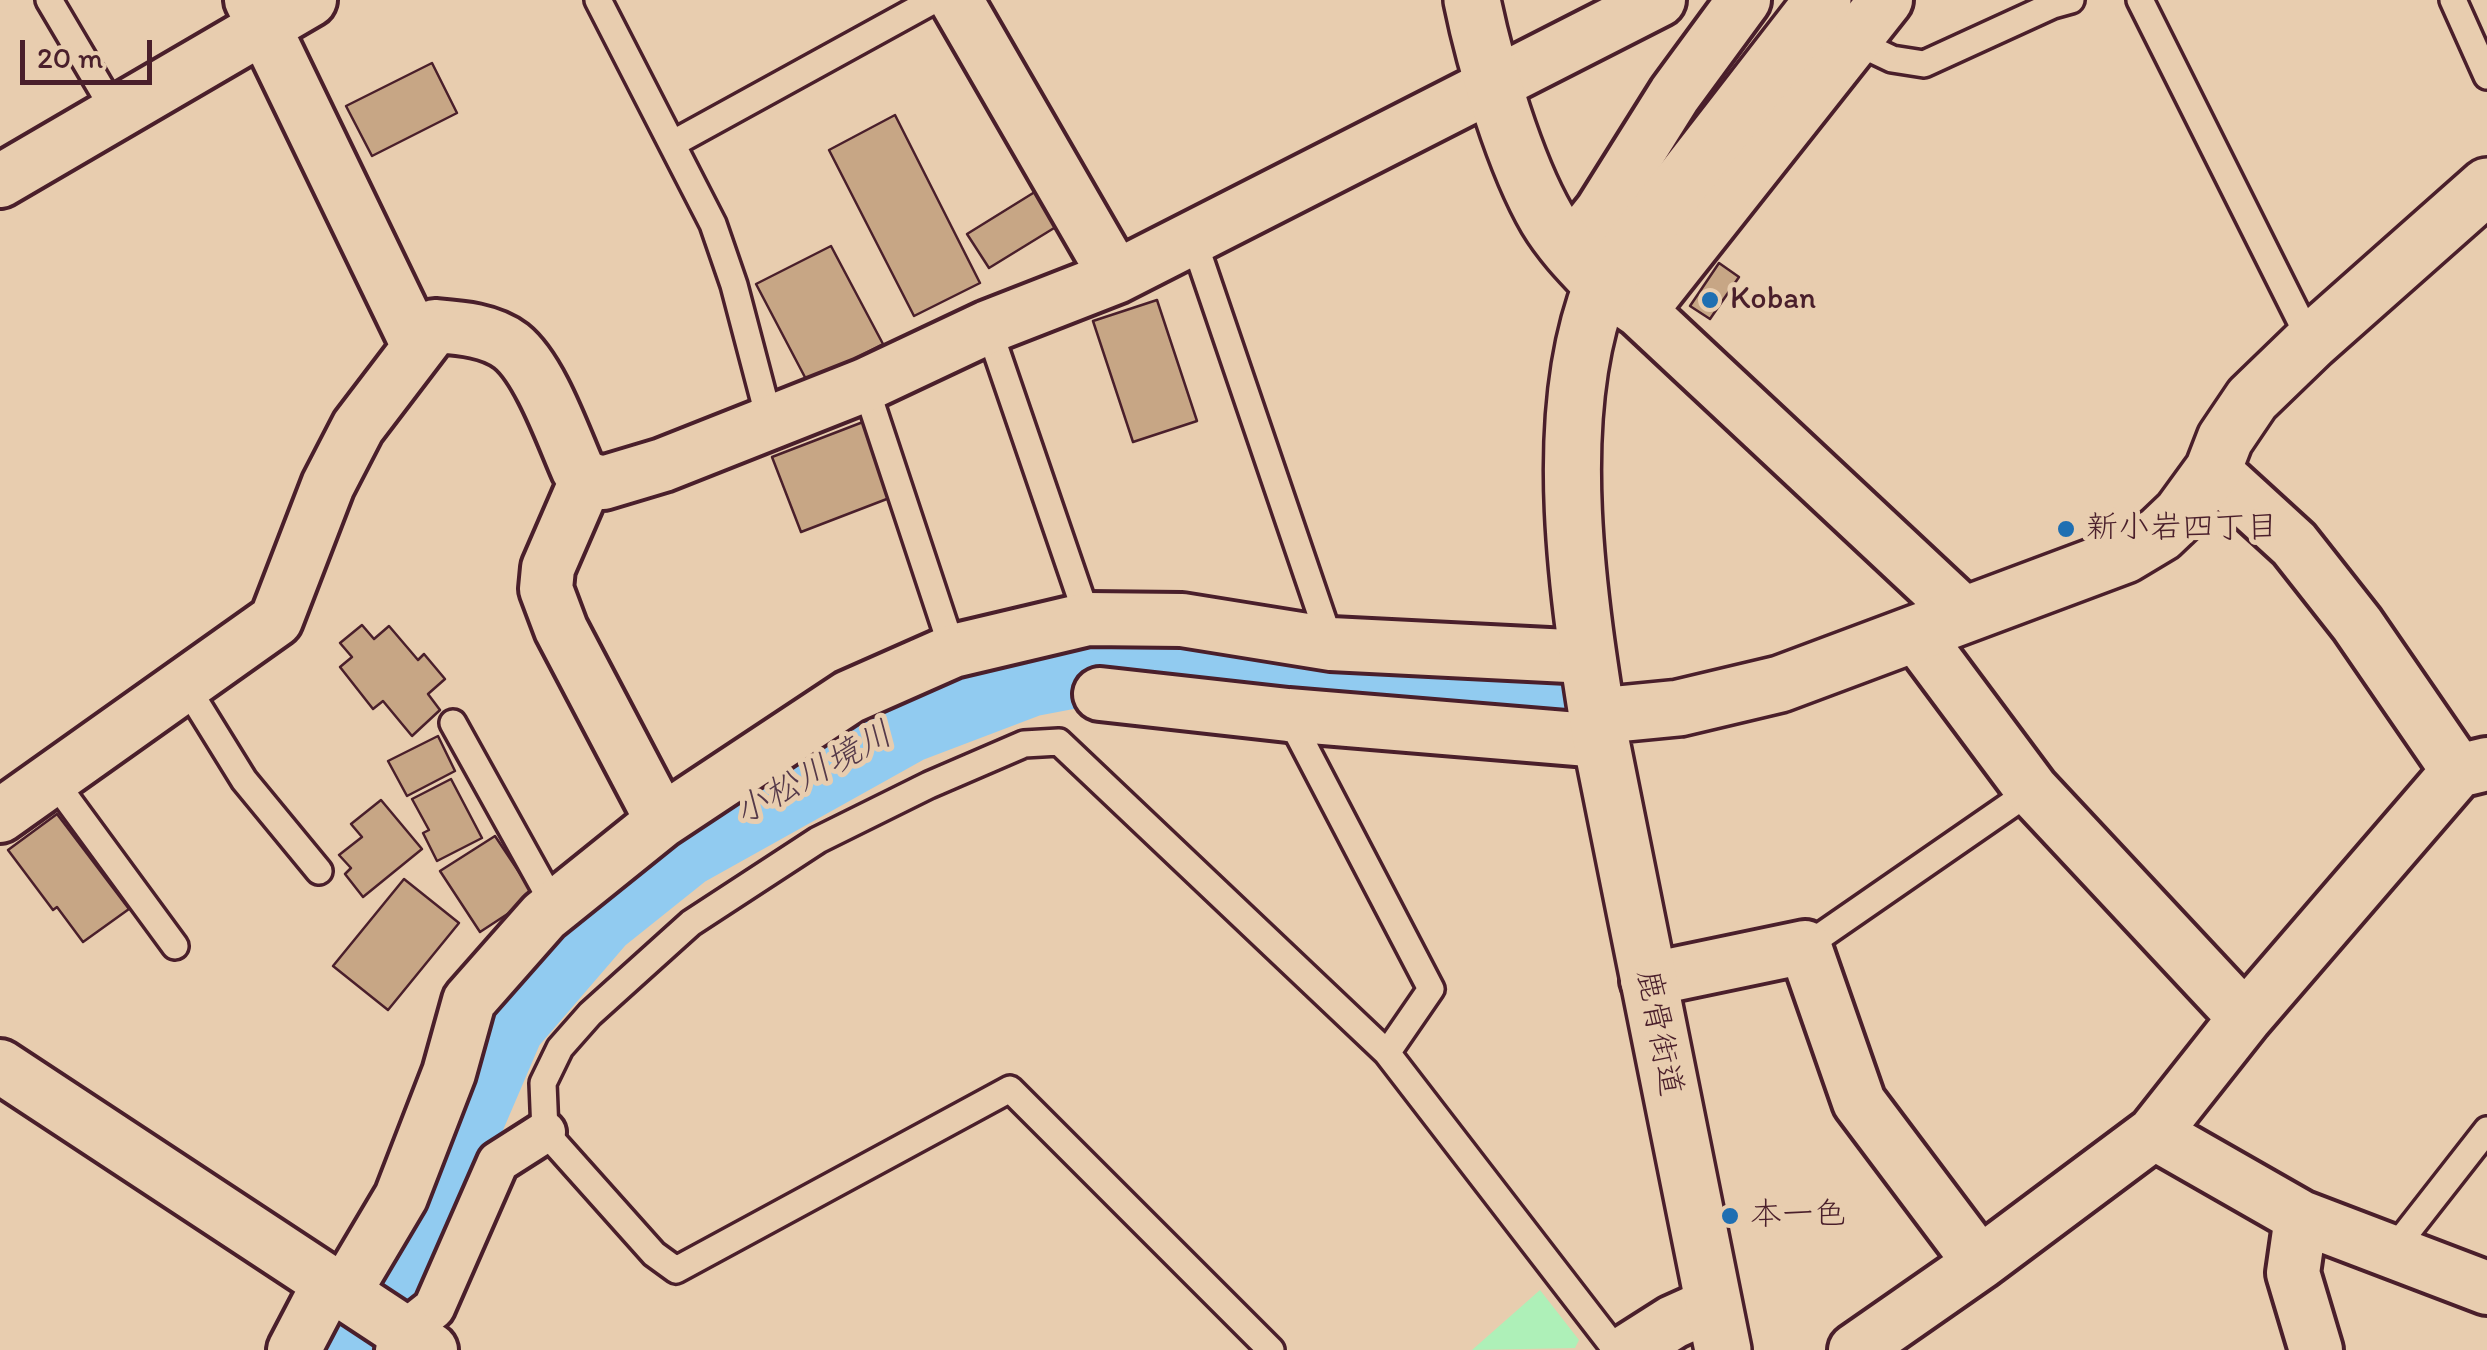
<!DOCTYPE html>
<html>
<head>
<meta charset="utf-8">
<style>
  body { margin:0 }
  #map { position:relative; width:2487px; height:1350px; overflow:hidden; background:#e8cdaf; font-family:Itim,sans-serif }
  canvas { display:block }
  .scale { position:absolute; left:20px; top:40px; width:132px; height:45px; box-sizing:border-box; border:5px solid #4a1f2b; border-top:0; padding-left:12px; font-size:30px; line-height:35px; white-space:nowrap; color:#4a1f2b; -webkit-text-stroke:8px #e8cdaf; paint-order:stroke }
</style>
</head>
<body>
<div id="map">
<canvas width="2487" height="1350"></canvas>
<div class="scale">20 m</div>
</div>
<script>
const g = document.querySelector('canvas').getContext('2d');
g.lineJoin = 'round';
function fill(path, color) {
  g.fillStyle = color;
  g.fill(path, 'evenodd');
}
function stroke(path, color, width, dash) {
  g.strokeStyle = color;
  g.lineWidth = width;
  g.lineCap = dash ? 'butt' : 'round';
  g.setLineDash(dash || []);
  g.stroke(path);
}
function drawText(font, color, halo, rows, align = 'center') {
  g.font = font + ' Itim,"Klee One",sans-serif';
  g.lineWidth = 10;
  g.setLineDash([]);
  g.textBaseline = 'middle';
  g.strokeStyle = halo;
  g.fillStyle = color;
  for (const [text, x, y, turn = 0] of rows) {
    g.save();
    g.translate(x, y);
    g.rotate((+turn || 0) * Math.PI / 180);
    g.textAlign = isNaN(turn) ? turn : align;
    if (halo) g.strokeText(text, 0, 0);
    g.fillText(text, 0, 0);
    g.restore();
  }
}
const green = new Path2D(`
  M1540,1290L1579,1340L1575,1348L1472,1350Z`);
const river = new Path2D(`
  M345,1350L397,1276L505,1024L598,916L683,848L907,723L1028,677L1112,661L1180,663L1319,681L1555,702`);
const building = new Path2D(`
  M432,63L457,113L372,156L346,106Z
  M895,115L980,283L914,316L829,150Z
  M1038,190L1059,225L989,268L967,234Z
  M831,246L883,344L808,383L756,284Z
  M1719,263L1739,277L1710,319L1690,306Z
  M1157,300L1197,421L1133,442L1093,321Z
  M863,422L892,497L801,532L772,457Z
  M362,625L374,639L389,626L418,660L424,654L445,679L428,694L440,710L412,736L383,701L373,709L340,667L352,657L340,643Z
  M438,736L455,771L407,796L388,761Z
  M451,779L482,838L437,861L423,833L429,830L412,799Z
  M381,800L422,849L363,897L345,874L351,868L339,855L362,837L351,824Z
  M57,814L129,909L83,942L57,907L53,910L8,850Z
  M495,836L535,896L480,932L440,871Z
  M404,879L459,923L388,1010L333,966Z`);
const service = new Path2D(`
  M49,0L117,115
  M598,0L713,224L734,285L770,422
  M2140,0L2311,342
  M2453,0L2487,76
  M1854,41L1892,59L1924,64L2053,5L2071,0
  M672,144L934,0
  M1190,240L1201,262L1331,644
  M988,327L1088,619
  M865,385L953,651
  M184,683L244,780L319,871
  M1288,715L1431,989L1387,1053
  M453,723L555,907
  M51,777L175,946
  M1805,947L2032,790
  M2393,1250L2487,1130
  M1271,1350L1010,1089L676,1270L654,1254L545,1132L543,1083L560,1048L590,1014L691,923L818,840L929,785L1024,744L1059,742L1387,1053L1616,1350`);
const pedestrian = new Path2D(`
  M396,1350L405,1331L434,1308L498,1162L545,1132`);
const minor = new Path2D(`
  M251,0L418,346
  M956,0L1116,277
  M0,181L310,0
  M1570,251L1601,212L1675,94L1744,0
  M1602,285L1640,311L1964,614
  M1640,311L1886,0
  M2213,470L2294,544L2357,624L2458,771L2487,764
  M587,478L548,568L546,589L561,629L662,821
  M1915,633L2032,790L2245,1018
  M1100,694L1288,715L1601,741
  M0,816L276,620L328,485L358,427L435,326C460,328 490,330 511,346C540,369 563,436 578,470L587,478L603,483L663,465L865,385L988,327L1116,277L1659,0
  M1647,980L1805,947L1859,1102L1980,1263
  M0,1066L431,1350
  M2154,1133L2301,1217L2487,1288
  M2301,1217L2293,1273L2316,1350
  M344,1293L401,1197L449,1073L469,1001L544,916L662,821L849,697L953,651L1088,619L1182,620L1331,644L1588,657
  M294,1350L317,1306L331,1286
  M1629,1350L1673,1322L1713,1304
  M1855,1350L1980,1263L2154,1133L2245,1018L2458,771`);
const tertiary = new Path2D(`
  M1472,0C1485,64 1515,164 1547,219C1562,244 1582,264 1602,285
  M1597,716L1679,708L1780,684L2125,555L2160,534L2181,514L2213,470L2225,439L2252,399L2311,342L2487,186
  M1723,1350L1601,741C1579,604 1549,417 1602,285L1823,0`);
const markers = [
  [1710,300,10,"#1f6fb2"],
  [2066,529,10,"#1f6fb2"],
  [1730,1216,10,"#1f6fb2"]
];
const poiNames = [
  ["Koban",1730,300],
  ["新小岩四丁目",2086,529],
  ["本一色",1750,1216]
];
const streetNames = [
  ["鹿骨街道",1658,1033,79]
];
const waterNames = [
  ["小松川境川",814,775,-29]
];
fill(green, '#aef0b8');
stroke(river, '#91cbf0', 80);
fill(building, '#c7a685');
stroke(building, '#4a1f2b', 2.5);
stroke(service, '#4a1f2b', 32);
stroke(pedestrian, '#4a1f2b', 48);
stroke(minor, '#4a1f2b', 60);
stroke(tertiary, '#4a1f2b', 62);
stroke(service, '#e8cdaf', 25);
stroke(pedestrian, '#e8cdaf', 40);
stroke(minor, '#e8cdaf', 52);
stroke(tertiary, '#e8cdaf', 55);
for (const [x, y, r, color] of markers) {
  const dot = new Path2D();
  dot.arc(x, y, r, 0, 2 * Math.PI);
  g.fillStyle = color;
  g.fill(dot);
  stroke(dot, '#e8cdaf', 4);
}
drawText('32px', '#4a1f2b', '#e8cdaf', poiNames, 'left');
drawText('32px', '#4a1f2b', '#e8cdaf', streetNames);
drawText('italic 35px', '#553949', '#e8cdaf', waterNames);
</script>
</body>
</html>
